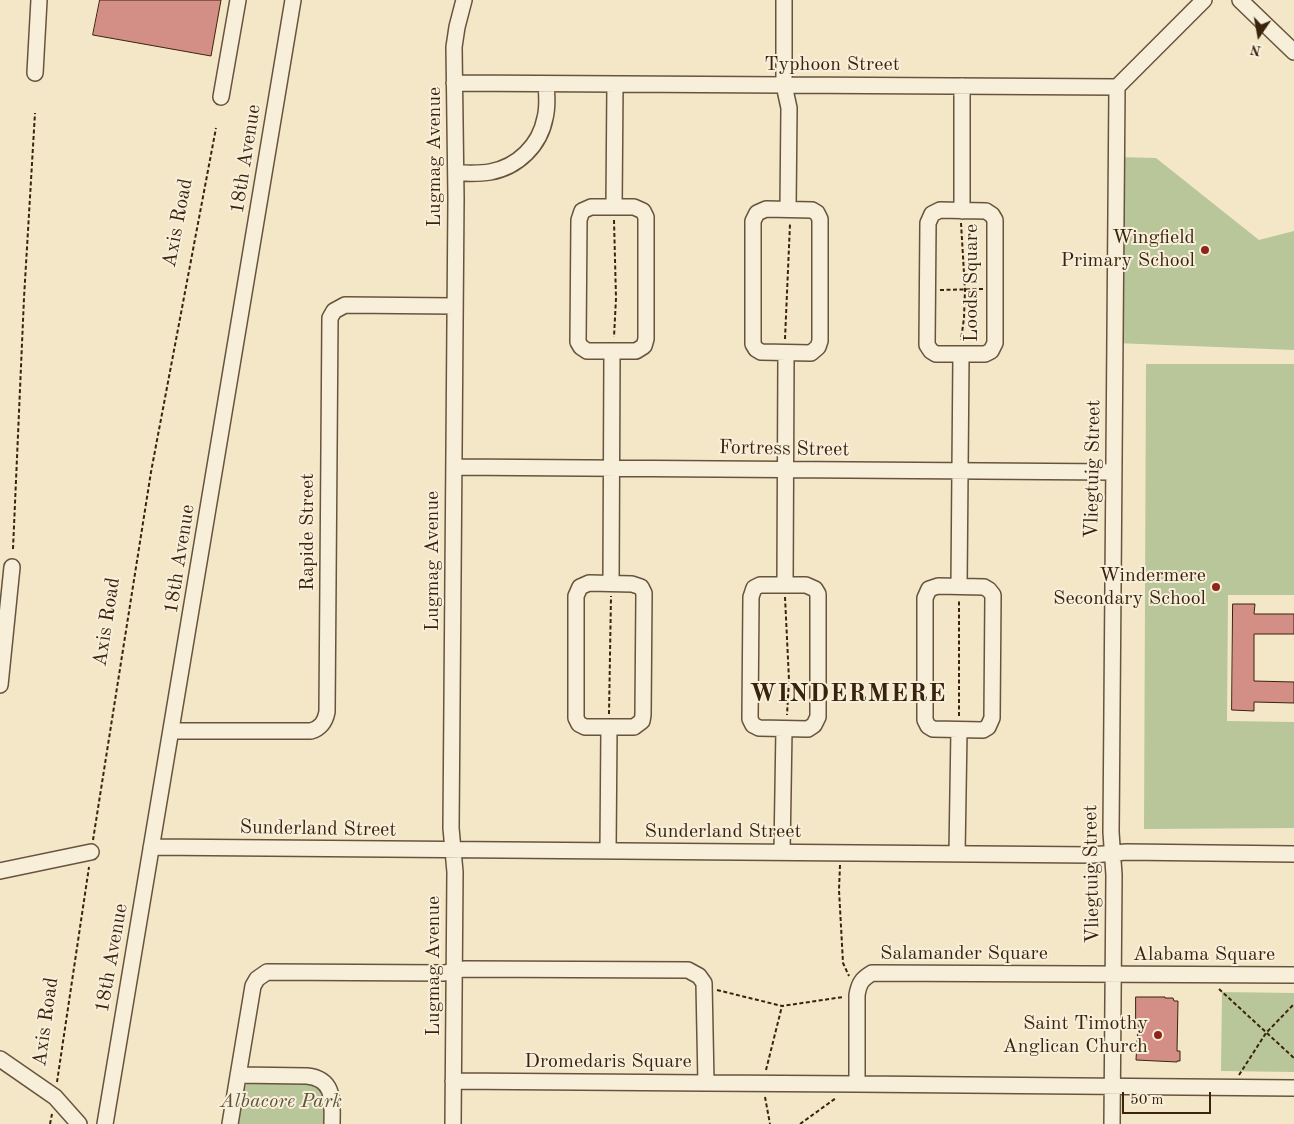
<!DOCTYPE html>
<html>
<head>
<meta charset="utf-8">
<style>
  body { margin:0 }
  #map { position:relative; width:1294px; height:1124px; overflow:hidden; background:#f4e7c8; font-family:"Old Standard TT",serif }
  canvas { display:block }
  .north { position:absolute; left:1234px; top:10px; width:50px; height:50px; -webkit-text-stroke:4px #f8efdb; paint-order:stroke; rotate:192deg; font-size:14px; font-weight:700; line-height:20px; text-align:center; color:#3a230d }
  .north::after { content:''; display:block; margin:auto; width:18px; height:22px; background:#3a230d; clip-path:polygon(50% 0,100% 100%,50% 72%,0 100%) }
  .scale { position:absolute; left:1122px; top:1092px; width:89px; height:22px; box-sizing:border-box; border:2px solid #3a230d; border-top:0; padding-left:6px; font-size:15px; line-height:18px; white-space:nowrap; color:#3a230d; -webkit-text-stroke:4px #f8efdb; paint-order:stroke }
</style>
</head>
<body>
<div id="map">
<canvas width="1294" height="1124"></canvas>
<div class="north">N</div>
<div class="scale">50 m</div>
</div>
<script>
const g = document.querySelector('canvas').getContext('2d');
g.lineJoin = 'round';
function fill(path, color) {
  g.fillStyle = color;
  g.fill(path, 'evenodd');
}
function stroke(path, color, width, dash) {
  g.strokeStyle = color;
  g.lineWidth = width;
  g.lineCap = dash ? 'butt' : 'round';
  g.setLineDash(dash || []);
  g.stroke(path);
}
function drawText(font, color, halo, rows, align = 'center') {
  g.font = font + ' "Old Standard TT",serif';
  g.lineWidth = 4;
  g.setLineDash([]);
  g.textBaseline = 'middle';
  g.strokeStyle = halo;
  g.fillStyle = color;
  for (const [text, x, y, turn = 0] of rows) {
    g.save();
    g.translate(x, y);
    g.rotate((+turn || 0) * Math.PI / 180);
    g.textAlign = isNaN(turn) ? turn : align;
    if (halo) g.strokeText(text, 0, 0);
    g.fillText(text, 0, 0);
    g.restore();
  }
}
const green = new Path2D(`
  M1116,157L1156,158L1259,240L1294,231V350L1115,343Z
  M1146,364H1294V595H1228L1227,721L1294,722V828L1144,829Z
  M1222,992L1294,993V1072L1221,1071Z
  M307,1081L323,1088L328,1124H235L242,1089L249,1082Z`);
const building = new Path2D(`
  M100,0H221L211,56L93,35Z
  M1233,604H1255L1254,614H1294V634H1254V681L1294,682V703L1254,702V711L1232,710Z
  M1136,997H1165V998H1173L1174,1001H1178L1177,1051H1180V1061H1177V1062L1136,1060L1138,1025H1136Z`);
const path = new Path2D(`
  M614,220L616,298L614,337
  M961,223L965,290L964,318L961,340
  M940,290L983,289
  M785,339L790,224
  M13,549L24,298L35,113
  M785,597L789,680L787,715
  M609,714L611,596
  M959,716V601
  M93,840L151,472L216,128
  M840,865L839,890L843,963L849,976
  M1219,989L1294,1058
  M717,990L782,1006L843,997
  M766,1070L782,1006
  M1239,1075L1266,1033L1294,1004
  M57,1082L89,867
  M765,1097L770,1124
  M50,1124L52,1114
  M800,1124L836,1098`);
const minor = new Path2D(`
  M784,0V85L789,108L788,209
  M1240,0L1294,52
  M35,73L39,0
  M454,83L1117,87
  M221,97L238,0
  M456,173C467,173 479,174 490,172C518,167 540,145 545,118C548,107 547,95 546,84
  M591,207H634L643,211L646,217V339L644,346L636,351H587L581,347L578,342L579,220L582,211Z
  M614,207L615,84
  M766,209L812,210L817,213L820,219V341L818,347L811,353L761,352L756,349L753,344V221L757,213Z
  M940,210L986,211L992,215L995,220V343L991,351L985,354H936L931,351L927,345L928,223L932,214Z
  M962,211V86
  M454,467L1113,472
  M589,583L632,584L641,587L644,593L643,715L642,721L634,727H585L579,724L576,718V596L580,587Z
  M611,583L612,351
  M760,585H806L815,589L818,594V717L814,725L808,729L759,728L753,725L750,719L751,597L754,588Z
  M785,585L786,353
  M938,586L984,587L989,590L993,595L992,718L988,727L983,730L933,729L928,726L925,720V598L929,589Z
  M959,586L961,355
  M0,685L12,567
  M172,731H311C321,728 325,722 327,712L330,318L334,311L345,305L455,306
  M151,847L1092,855L1126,852L1294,854
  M608,851L609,727
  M782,852L784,729
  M957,854L959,730
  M0,871L91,852
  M1294,975L872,973C862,979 859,983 857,995V1084L1294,1088
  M0,1059L55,1097L79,1124
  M238,1075L307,1076C336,1079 332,1103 332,1124
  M706,1083L857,1084
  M105,1124L293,0
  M230,1124L253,986L257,979L267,972L444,973L464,969L688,970L699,976L704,983L706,1083L453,1081
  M453,1124L455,872L451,828L456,198L454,47L457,27L464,0
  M1112,1124L1114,875L1111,832L1117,87L1204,0`);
const markers = [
  [1205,250,5,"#8f2418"],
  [1216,587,5,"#8f2418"],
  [1158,1035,5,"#8f2418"]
];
const streetNames = [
  ["Typhoon Street",832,65],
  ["Lugmag Avenue",435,157,-90],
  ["18th Avenue",246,159,-81],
  ["Axis Road",178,223,-79],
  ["Loods Square",972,283,-90],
  ["Fortress Street",784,449,1],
  ["Vliegtuig Street",1093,469,-89],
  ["Rapide Street",308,532,-90],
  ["18th Avenue",180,559,-81],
  ["Lugmag Avenue",433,561,-90],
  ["Axis Road",107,622,-81],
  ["Sunderland Street",318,829,1],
  ["Sunderland Street",723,832],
  ["Vliegtuig Street",1092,874,-91],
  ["Salamander Square",964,954],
  ["Alabama Square",1204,955],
  ["18th Avenue",112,958,-80],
  ["Lugmag Avenue",434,966,-90],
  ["Axis Road",46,1022,-82],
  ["Dromedaris Square",608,1062]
];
const poiNames = [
  ["Wingfield",1195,238],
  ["Primary School",1195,261],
  ["Windermere",1206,576],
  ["Secondary School",1206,599],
  ["Saint Timothy",1148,1024],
  ["Anglican Church",1148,1047]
];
const parkNames = [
  ["Albacore Park",281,1102]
];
const districtNames = [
  ["WINDERMERE",848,694]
];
fill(green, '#b8c699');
fill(building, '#d38e86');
stroke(building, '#3a230d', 1);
stroke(minor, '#68543c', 18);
stroke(path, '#3a230d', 2, [4, 2.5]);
stroke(minor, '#f8efdb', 15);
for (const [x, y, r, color] of markers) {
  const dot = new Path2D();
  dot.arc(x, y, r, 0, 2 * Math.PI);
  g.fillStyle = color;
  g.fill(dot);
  stroke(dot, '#f8efdb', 2);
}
drawText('20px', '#3a230d', '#f8efdb', streetNames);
drawText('20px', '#3a230d', '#f8efdb', poiNames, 'right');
drawText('italic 20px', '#605437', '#f8efdb', parkNames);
g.letterSpacing = '1px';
drawText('bold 25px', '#3a230d', '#f8efdb', districtNames);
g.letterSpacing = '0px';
</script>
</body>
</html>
